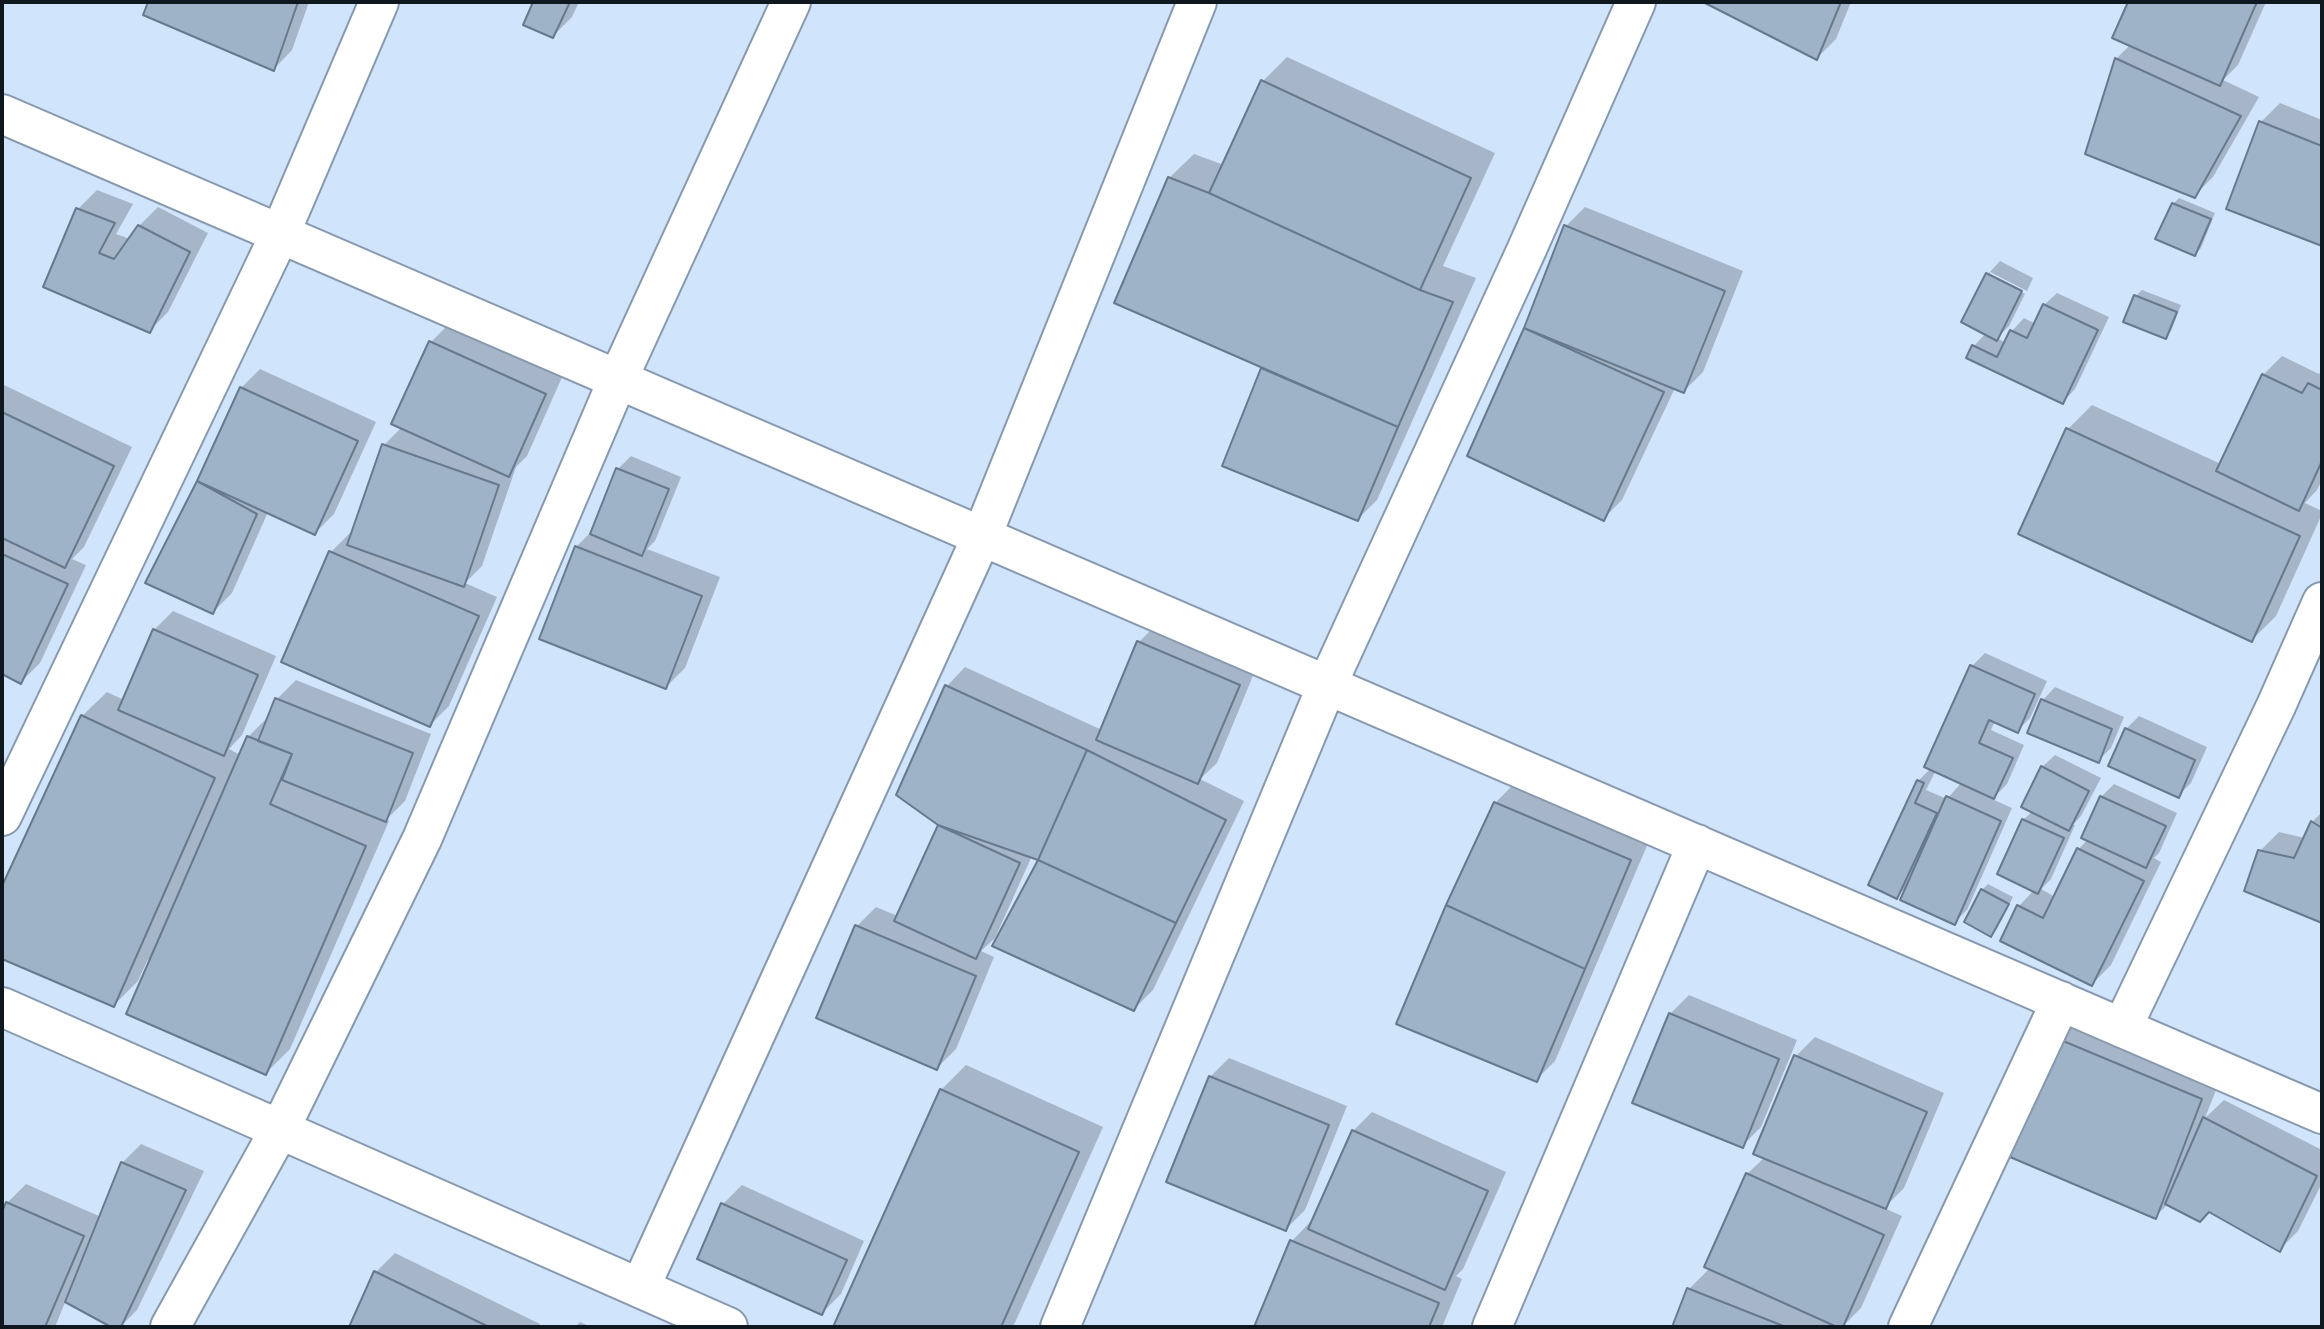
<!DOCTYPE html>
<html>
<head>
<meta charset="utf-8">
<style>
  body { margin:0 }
  #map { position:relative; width:2324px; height:1329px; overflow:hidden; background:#d0e4fb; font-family:Commissioner,sans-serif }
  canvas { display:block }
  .frame { position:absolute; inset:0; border:4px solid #10181f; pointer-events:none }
</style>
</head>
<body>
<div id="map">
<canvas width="2324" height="1329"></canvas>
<div class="frame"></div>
</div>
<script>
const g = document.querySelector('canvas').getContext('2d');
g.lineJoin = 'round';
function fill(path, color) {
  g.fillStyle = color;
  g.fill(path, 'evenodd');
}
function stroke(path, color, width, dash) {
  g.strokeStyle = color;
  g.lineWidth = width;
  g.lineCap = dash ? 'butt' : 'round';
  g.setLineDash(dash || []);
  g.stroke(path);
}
const shadow = new Path2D(`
  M150,2H309L292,50L274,69L145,14Z
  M535,2H579L572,17L553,36L526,24Z
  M1707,2H1851L1836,39L1817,58Z
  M2130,2H2266L2238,65L2223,80L2259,97L2213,177L2194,196L2116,59L2130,45L2114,37Z
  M1287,57L1495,153L1443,266L1476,278L1377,500L1358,519L1262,369L1265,367L1169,178L1194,154L1224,165L1263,81Z
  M2280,103L2322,120V244L2228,208L2261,122Z
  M97,190L133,204L116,234L130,239L139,226L158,207L208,233L168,312L149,331L45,287L78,209Z
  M2179,198L2215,213L2201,248L2195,254L2173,204Z
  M1585,207L1743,271L1703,372L1684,391L1675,388L1622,500L1603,519L1526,329L1566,226Z
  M2000,261L2033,278L2027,291L1990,272V276L2025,294L2009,326L1997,338L2006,343L2012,331L2024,318L2036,324L2044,305L2057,293L2109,317L2075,389L2063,402L1974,346L1986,333L1963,322L1988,274Z
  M2142,290L2181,305L2171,331L2165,337L2136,296Z
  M450,323L563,375L527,456L516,467L482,566L465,583L497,597L449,706L430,725L284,661L331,552L350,533L353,534L384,445L402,427L431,342Z
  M2282,356L2319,374L2322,370V480L2317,490L2305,503L2322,511V514L2276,616L2252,640L2068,429L2092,405L2221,464L2263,375Z
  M260,369L376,422L334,514L315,533L268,512L232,593L213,612L199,482L241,388Z
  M2,384L132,447L84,547L72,559L86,565L40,663L21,682L2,672Z
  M631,456L681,477L655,541L647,549L720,577L685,668L666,687L576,547L593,530L618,469Z
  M173,611L276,656L242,735L229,749L240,755L248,737L271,714L277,699L296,680L431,734L405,801L386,820L389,821L290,1049L266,1073L148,959L138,981L114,1005L2,957V890L82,716L107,692L124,700L154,630Z
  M1158,623L1257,666L1217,763L1200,779L1244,801L1153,990L1134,1009L1040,859L1032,856L995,938L981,951L994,957L956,1049L937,1068L818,1018L857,926L876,907L898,916L940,824L947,686L965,667L1102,730L1139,642Z
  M1985,653L2047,681L2030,718L2017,731L1995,721L1991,730L2024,745L2007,784L1992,799L2012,808L1967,910L1954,923L1907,886L1897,897L1918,781L1931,768L1927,766L1972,666ZM1936,770L1962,782L1947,799L1926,790Z
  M2055,687L2124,717L2111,748L2098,761L2029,732L2043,700Z
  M2139,716L2207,747L2191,783L2178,796L2126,729Z
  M2055,755L2101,778L2081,816L2073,825H2075L2051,879L2041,889L2055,897L2079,849L2088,839L2083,837L2101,797L2114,784L2177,813L2159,853L2154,858L2161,862L2111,965L2092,984L2019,906L2034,890L2023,820L2033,811L2042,767Z
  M1514,784L1649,841L1555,1061L1536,1080L1495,803Z
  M2322,812V921L2246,890L2260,851L2279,832L2305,838L2312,822Z
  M1988,884L2013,897L1997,929L1991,935L1982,890Z
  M1689,995L1797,1040L1761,1127L1742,1146L1670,1014Z
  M2077,1020L2220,1080L2205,1118L2224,1100L2322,1150V1183L2298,1231L2279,1250L2209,1210L2168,1204L2156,1216L2058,1039Z
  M1815,1037L1944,1093L1904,1188L1884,1208L1902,1216L1861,1308L1844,1325L1851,1327H1674L1689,1289L1710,1268L1747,1174L1765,1157L1796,1056Z
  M1229,1058L1347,1106L1305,1210L1286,1229L1210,1077Z
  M966,1065L1103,1127L1013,1327H835L941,1090Z
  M1372,1112L1506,1172L1463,1269L1456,1276L1462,1279L1442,1327H1256L1292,1241L1314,1218L1353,1131Z
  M141,1144L204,1171L137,1310L120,1327H115L66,1300L55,1327H2V1216L7,1203L26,1184L101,1217L122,1163Z
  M742,1185L864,1241L841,1294L822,1313L723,1204Z
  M395,1253L540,1324L539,1327H351L376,1272Z
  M580,1322L591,1327H575Z`);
const building = new Path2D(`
  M148,2H298L274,71L143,15Z
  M533,2H570L553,38L523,25Z
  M1703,2H1841L1817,60Z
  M2128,2H2257L2220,86L2112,38Z
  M2115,58L2241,116L2195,198L2085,154Z
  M1261,80L1471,178L1420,290L1209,193Z
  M2259,121L2322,146V246L2226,209Z
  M1168,177L1209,193L1420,290L1453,302L1398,427L1114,303Z
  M2172,203L2211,219L2195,256L2155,239Z
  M76,208L115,223L99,253L114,259L138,225L190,252L150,333L43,287Z
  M1564,225L1725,291L1684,393L1524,328Z
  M1986,273L2022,291L1997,341L1961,322Z
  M2134,295L2177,312L2166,339L2123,322Z
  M2043,304L2098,330L2063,404L1966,358L1972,345L1997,357L2010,330L2027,338Z
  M1524,328L1664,392L1604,521L1467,456Z
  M429,341L546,394L509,477L391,424Z
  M1261,368L1398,427L1358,521L1222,466Z
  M2262,374L2302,393L2308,383L2322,390V461L2299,511L2216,471Z
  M240,387L358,441L315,535L197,481Z
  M2,412L114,466L65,568L2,538Z
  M2066,428L2300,536L2252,642L2018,534Z
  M382,444L499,485L464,587L347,545Z
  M616,468L669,489L642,556L590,534Z
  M197,481L257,514L213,614L145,583Z
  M575,546L702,596L666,689L539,639Z
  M329,551L479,616L430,727L281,662Z
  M2,554L68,584L21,684L2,674Z
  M153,629L258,675L224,756L118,710Z
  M1137,641L1240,685L1198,784L1096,740Z
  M1970,665L2035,694L2018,733L1989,720L1979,743L2013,758L1994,799L1924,767Z
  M945,685L1087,750L1038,860L938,825L896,795Z
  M275,698L413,753L386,822L282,780L292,754L258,741Z
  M2041,699L2112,729L2099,763L2027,733Z
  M81,715L215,778L114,1007L2,959V886Z
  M2125,728L2195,760L2179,798L2108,766Z
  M247,736L292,754L270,804L366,846L266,1075L126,1014Z
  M1087,750L1226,820L1176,923L1038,860Z
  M2041,766L2089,791L2069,831L2021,807Z
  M1917,780L1924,783L1915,803L1937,813L1897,899L1868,885Z
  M1946,796L2001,821L1955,925L1900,900Z
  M2100,796L2166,826L2146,868L2081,838Z
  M1494,802L1631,860L1585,969L1446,905Z
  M2022,819L2064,838L2038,894L1997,874Z
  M2311,821L2322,828V923L2244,891L2258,850L2294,858Z
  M938,825L1020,863L976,959L894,921Z
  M2077,848L2144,881L2092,986L2000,941L2017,905L2043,918Z
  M1038,860L1176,923L1134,1011L992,946Z
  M1981,889L2009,904L1991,937L1964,922Z
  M1446,905L1585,969L1537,1082L1396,1024Z
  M855,925L976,976L937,1070L816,1018Z
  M1669,1013L1779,1059L1743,1148L1632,1103Z
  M2056,1038L2202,1099L2156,1219L2010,1157Z
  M1794,1055L1927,1112L1886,1209L1753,1154Z
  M1209,1076L1329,1125L1286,1231L1166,1182Z
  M940,1089L1079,1152L1001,1327H833Z
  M2203,1117L2317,1176L2280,1252L2209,1212L2200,1222L2165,1204Z
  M1352,1130L1488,1191L1445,1290L1308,1229Z
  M121,1162L186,1190L121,1327H111L65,1302Z
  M1746,1173L1884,1235L1843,1327H1837L1704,1267Z
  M6,1202L84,1236L45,1327H2V1212Z
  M721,1203L847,1260L822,1315L697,1259Z
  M1290,1240L1439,1303L1429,1327H1254Z
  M374,1271L489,1327H349Z
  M1687,1288L1786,1327H1672Z`);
const minor = new Path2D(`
  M2,114L2322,1114
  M2,816L280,234L379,2
  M2,1007L728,1327
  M2122,1028L2276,706L2322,602
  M640,1288L982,536L1197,2
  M170,1327L280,1129L422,839L618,379L791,2
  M1060,1327L1327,685L1526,251L1636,2
  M1492,1327L1697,844
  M1908,1327L2061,1001`);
fill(shadow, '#0003');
fill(building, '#9eb2c8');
stroke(building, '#67798d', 2);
stroke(minor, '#8699ae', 42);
stroke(minor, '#fff', 38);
</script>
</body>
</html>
